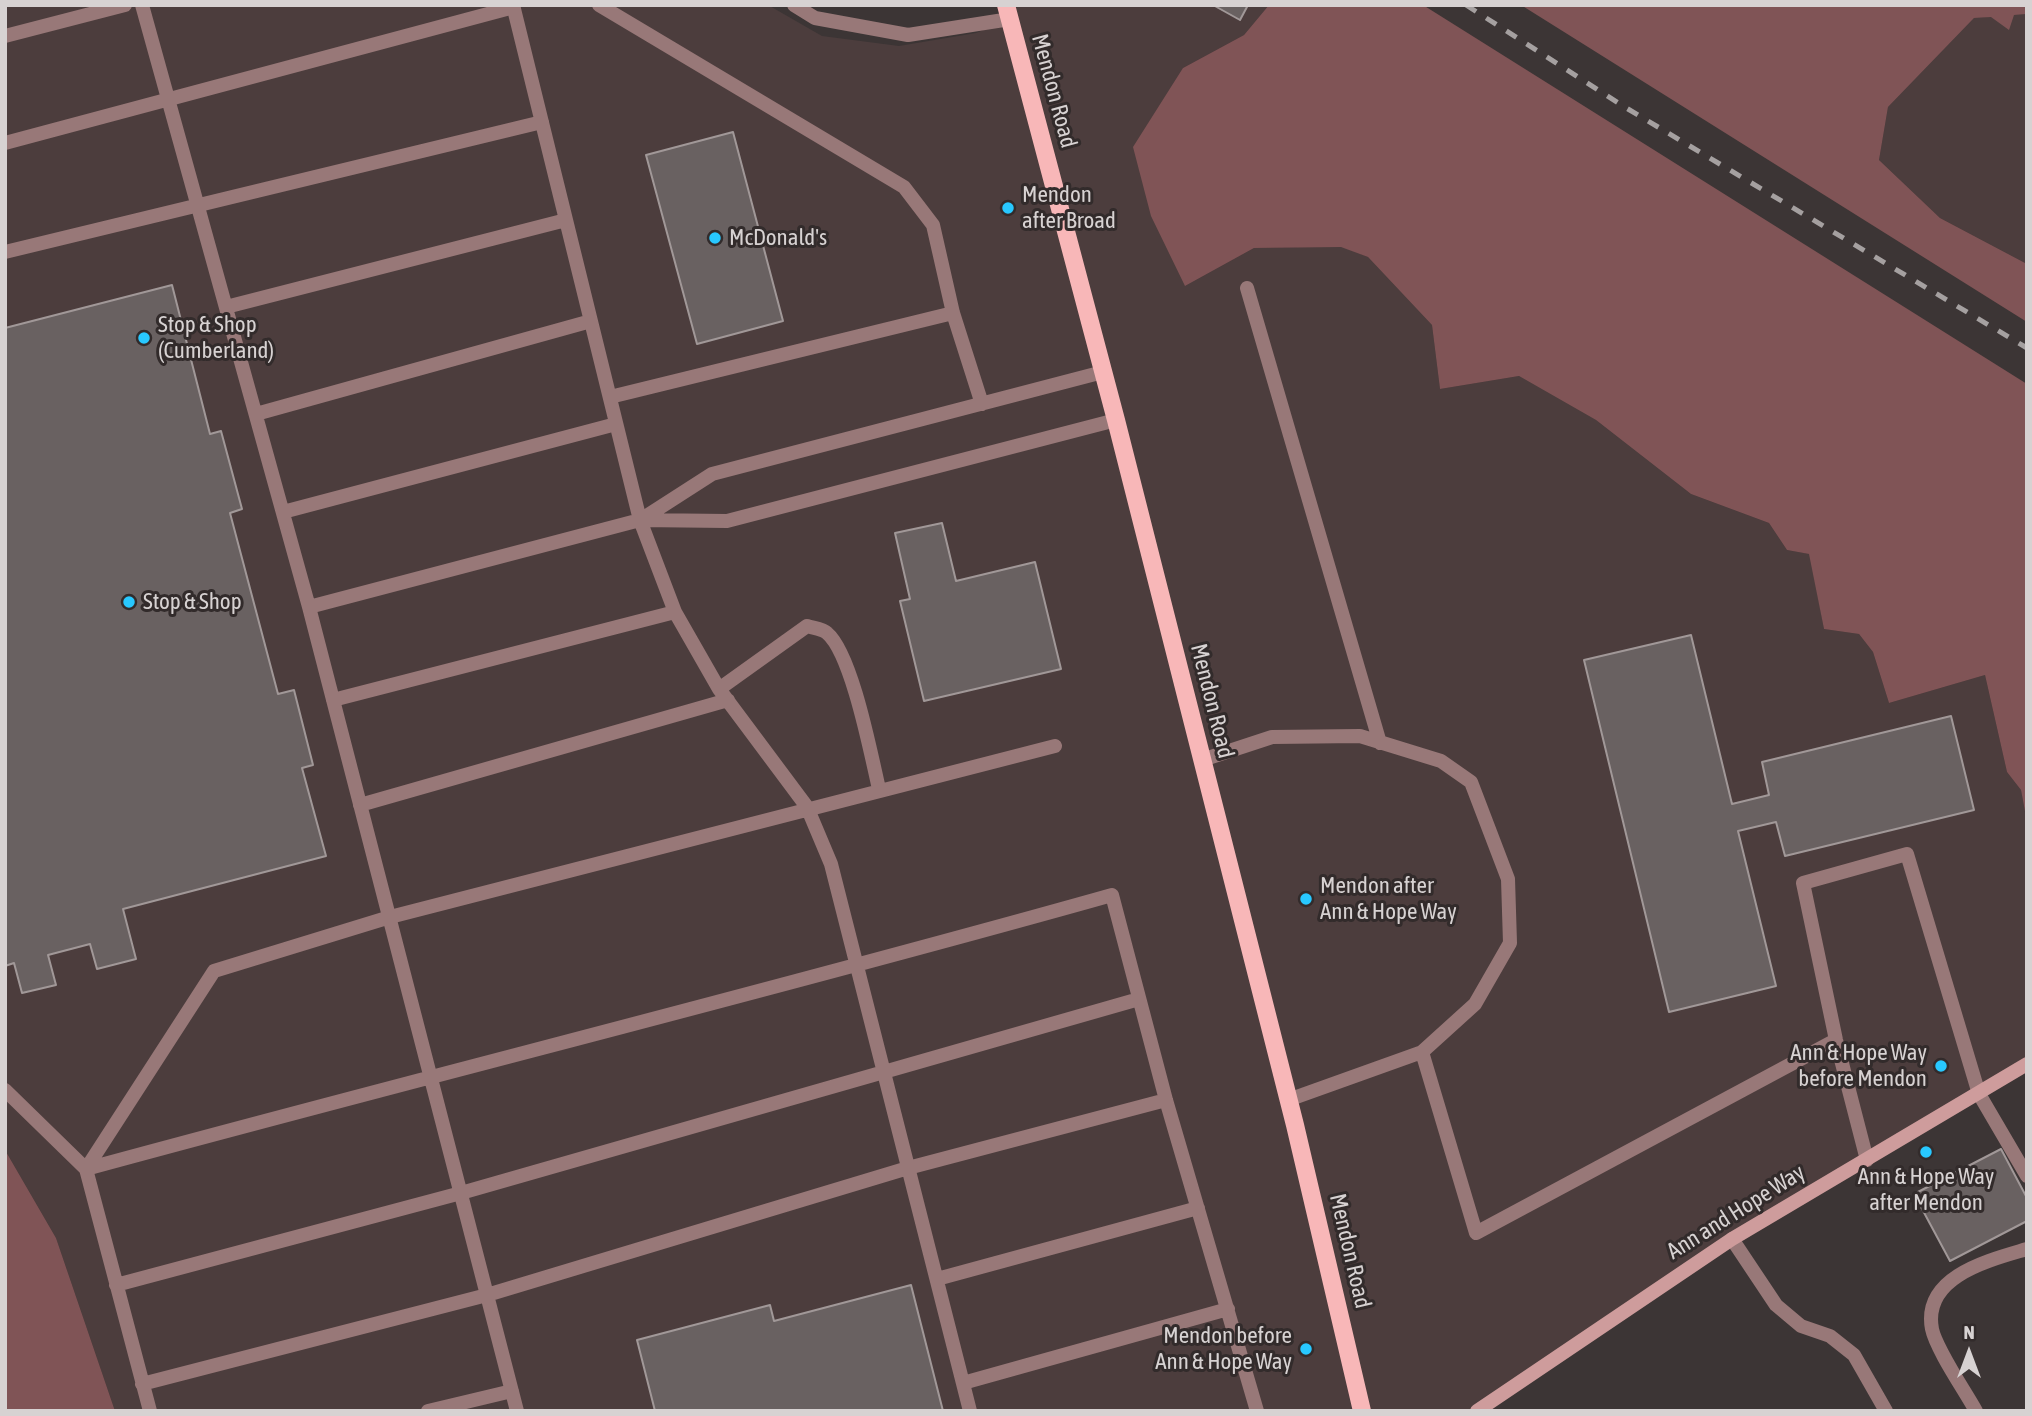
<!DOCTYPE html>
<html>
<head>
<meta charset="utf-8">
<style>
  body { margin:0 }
  #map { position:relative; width:2032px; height:1416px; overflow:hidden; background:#3c3535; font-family:"Asap Condensed",sans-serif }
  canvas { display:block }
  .frame { position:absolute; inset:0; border:7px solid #d7d2d2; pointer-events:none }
  .north { position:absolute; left:1934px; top:1318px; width:70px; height:70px; -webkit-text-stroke:5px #322b2b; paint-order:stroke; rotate:0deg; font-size:19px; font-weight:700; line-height:28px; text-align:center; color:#d7d2d2 }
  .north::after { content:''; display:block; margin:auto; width:24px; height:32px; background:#d7d2d2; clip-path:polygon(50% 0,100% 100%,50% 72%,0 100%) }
</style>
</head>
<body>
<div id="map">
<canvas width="2032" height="1416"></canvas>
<div class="frame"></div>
<div class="north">N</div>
</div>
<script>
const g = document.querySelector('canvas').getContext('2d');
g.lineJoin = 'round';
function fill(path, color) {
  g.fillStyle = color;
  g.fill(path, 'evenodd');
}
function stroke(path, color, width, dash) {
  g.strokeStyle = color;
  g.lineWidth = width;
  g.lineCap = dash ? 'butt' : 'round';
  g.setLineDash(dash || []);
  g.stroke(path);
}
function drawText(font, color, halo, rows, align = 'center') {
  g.font = font + ' "Asap Condensed",sans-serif';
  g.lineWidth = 6;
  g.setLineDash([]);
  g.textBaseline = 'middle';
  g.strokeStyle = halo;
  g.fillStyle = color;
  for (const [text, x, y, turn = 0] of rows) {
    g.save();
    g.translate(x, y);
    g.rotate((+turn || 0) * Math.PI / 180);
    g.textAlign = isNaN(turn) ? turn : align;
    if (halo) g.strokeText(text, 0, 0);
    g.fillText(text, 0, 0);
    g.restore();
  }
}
const built = new Path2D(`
  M5,5H768L822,36L899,46L976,33L1003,22L1001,5H1269L1244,35L1183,68L1185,286L1254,248L1341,246L1368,257L1432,325L1440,389L1519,376L1596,420L1691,494L1769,523L1787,550L1810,554L1824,629L1859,634L1873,652L1889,703L1985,675L2007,772L2021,790L2027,822V1070L1733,1239L1488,1411H115L56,1238L5,1150Z
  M2027,14V264L1940,218L1879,160L1888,107L1974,18Z`);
const green = new Path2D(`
  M1269,5H1423L2027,384V822L2021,790L2007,772L1985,675L1889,703L1873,652L1859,634L1824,629L1809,554L1787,550L1769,523L1691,494L1596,420L1519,376L1440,389L1432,325L1368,257L1341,247L1254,248L1185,286L1151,216L1133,147L1183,68L1244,35Z
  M1521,5H2027V14L2014,15L2009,30L1991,17L1974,18L1888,107L1879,160L1940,218L2027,264V322Z
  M5,1150L56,1238L115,1411H5Z`);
const building = new Path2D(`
  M1213,5H1248L1240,20Z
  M733,132L783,321L697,344L646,155Z
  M172,285L210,434L221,431L242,509L230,513L278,694L294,690L313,765L302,768L326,856L123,909L136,959L97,969L90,944L48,955L56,985L22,993L14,963L5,966V328Z
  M942,523L956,581L1035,562L1061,669L924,701L900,601L910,599L895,533Z
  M1691,635L1732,804L1769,795L1762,762L1951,716L1974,810L1785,856L1776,822L1738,831L1776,986L1669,1012L1584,660Z
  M2001,1149L2027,1198V1221L1950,1261L1914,1194Z
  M911,1285L943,1411H655L637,1340L770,1305L774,1321Z`);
const lane = new Path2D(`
  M142,5L309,607L517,1411
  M513,5L640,520L675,612L719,689L807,807L831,864L970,1411
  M599,5L904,187L933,225L953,313L982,404
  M5,36L125,5
  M5,143L514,7
  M5,252L542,122
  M1247,288L1380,743
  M226,307L566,220
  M610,397L953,313
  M256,414L591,321
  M283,512L616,424
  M642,519L712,474L1103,372
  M309,607L640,520L727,521L1116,420
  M719,689L807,626C813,628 823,629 827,633C852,654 871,755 879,789
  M333,700L675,612
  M1202,760L1272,737L1360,736L1441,761L1471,782L1508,879L1510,943L1475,1004L1422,1052L1288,1100
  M360,805L728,700
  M1422,1052L1476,1233L1836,1040
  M5,1090L86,1169L150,1411
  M1867,1160L1836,1040L1803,883L1907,854L1979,1094L2027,1176
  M86,1169C427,1076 771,991 1112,895L1166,1100L1257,1411
  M86,1169L214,971L390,917L1055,746
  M1732,1239L1776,1305L1801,1326L1830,1336L1854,1355L1886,1411
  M937,1279L1198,1208
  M116,1285L461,1193L1139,999
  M963,1383L1228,1309
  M142,1384L487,1295L908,1168L1166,1100
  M428,1411L512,1391
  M1976,1411C1965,1391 1936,1349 1932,1329C1922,1276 1990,1260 2027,1249`);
const street = new Path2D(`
  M794,5L815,18L908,35L1010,19`);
const secondary = new Path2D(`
  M1477,1411L1732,1239L2027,1064`);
const primary = new Path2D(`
  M1006,5L1116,420L1295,1125L1362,1411`);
const rail = new Path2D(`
  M1466,5L1623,106L2027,348`);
const markers = [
  [1008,208,7,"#28c8ff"],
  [715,238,7,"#28c8ff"],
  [144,338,7,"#28c8ff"],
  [129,602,7,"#28c8ff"],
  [1306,899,7,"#28c8ff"],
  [1941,1066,7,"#28c8ff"],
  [1926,1152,7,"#28c8ff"],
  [1306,1349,7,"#28c8ff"]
];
const streetNames = [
  ["Mendon Road",1054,91,75],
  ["Mendon Road",1212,701,76],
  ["Ann and Hope Way",1736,1212,-32],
  ["Mendon Road",1350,1251,77]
];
const poiNames = [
  ["Mendon",1022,195],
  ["after Broad",1022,221],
  ["McDonald's",729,238],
  ["Stop & Shop",158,325],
  ["(Cumberland)",158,351],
  ["Stop & Shop",143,602],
  ["Mendon after",1320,886],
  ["Ann & Hope Way",1320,912],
  ["Ann & Hope Way",1927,1053,"right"],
  ["before Mendon",1927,1079,"right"],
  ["Ann & Hope Way",1926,1177,"center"],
  ["after Mendon",1926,1203,"center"],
  ["Mendon before",1292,1336,"right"],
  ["Ann & Hope Way",1292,1362,"right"]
];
fill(built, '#4c3d3d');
fill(green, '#805456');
fill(building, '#696161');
stroke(building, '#a19898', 2);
stroke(lane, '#987878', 14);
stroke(street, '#987878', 14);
stroke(secondary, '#ce9c9c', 14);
stroke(primary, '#f8b7b8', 18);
stroke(rail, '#a5a0a0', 5, [12, 12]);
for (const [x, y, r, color] of markers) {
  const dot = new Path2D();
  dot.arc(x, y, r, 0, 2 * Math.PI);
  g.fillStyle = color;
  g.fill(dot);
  stroke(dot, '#322b2b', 2.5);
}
drawText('23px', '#d7d2d2', '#322b2b', streetNames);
drawText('23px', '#d7d2d2', '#322b2b', poiNames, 'left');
</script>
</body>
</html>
